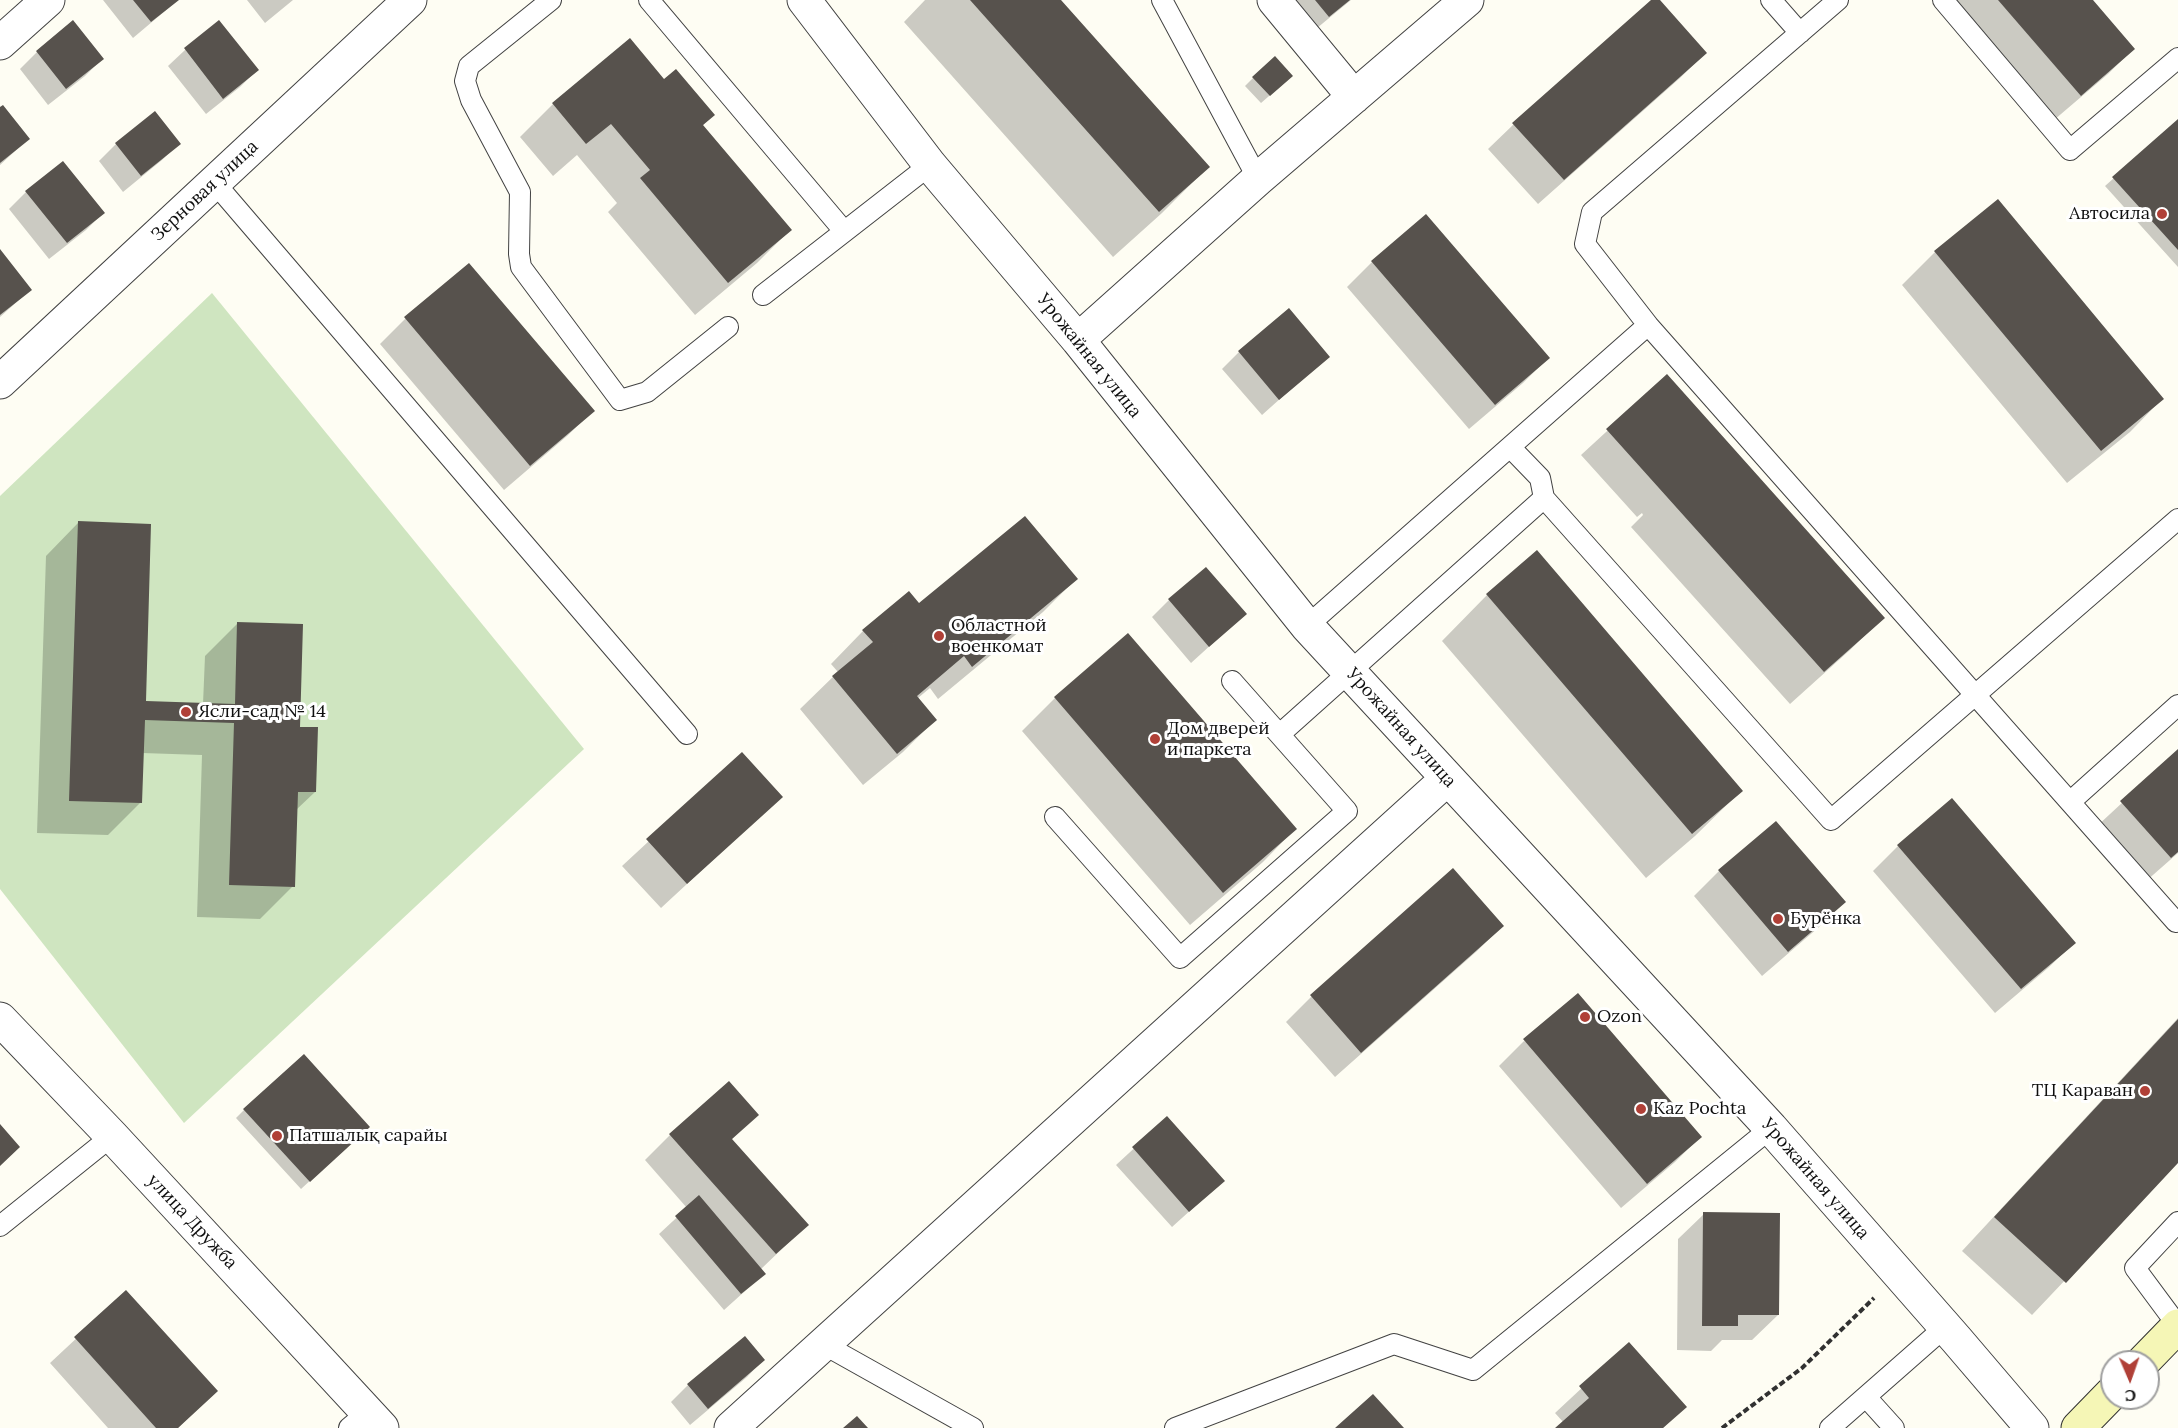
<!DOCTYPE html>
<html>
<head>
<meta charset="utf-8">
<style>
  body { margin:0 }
  #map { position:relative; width:2178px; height:1428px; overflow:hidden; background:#fefdf3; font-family:Lora,serif }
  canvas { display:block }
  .north { position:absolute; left:2100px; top:1350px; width:60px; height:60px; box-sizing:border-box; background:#fff; border:2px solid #9f9f9f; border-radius:50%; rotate:178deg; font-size:16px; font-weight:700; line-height:24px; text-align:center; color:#0f0f0f }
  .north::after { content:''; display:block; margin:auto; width:21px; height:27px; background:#b04037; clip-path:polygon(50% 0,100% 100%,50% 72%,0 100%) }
</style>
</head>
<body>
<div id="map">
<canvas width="2178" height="1428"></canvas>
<div class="north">С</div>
</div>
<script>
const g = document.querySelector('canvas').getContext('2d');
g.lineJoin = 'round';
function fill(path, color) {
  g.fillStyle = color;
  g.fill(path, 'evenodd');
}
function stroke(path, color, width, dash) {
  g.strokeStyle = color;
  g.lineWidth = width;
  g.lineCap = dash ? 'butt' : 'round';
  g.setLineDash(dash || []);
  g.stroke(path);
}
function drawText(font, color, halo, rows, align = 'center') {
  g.font = font + ' Lora,serif';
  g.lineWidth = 6;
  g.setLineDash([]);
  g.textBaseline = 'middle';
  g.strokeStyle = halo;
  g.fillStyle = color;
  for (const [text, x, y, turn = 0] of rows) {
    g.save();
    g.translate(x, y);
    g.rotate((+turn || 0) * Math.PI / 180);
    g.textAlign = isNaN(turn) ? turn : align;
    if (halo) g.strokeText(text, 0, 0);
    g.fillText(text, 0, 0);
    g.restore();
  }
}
const green = new Path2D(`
  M212,293L584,749L184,1123L0,889V496Z`);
const shadow = new Path2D(`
  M103,0H178L133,38Z
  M247,0H293L265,23Z
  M925,0H1059L1208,167L1162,213L1113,257L904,22Z
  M1285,0H1351L1311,33Z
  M1653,0H1658L1705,53L1680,78L1538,204L1488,149L1514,124Z
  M1952,0H2091L2133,49L2108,74L2054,120Z
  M219,22L257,70L240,87L206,114L168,66L185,50Z
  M37,52L102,59L85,76L48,105L20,69Z
  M1253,78L1283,84L1261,103L1245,86Z
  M664,81L713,115L702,126L790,230L757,263L695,315L608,212L617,203L577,155L553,176L520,137L553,104Z
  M0,109L28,139L0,165Z
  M155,113L179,143L162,160L123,192L99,161L116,144Z
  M2178,121V267L2105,186Z
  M26,192L103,213L86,230L49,259L9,209Z
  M1997,201L2162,399L2130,432L2067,483L1902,285L1935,252Z
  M0,252L30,290L0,317Z
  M1372,262L1548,358L1523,383L1469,429L1347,287Z
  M469,265L593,411L567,436L504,490L380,344L405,319Z
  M1239,352L1328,356L1262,415L1222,369Z
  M1667,376L1883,617L1850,650L1790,704L1631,527L1643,515L1642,513L1637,517L1581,455Z
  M78,523L144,703L203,704L205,656L238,623L298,728L315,792L296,810L293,886L260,919L197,917L202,755L142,753L141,802L108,835L37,833L46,556Z
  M1076,579L1043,612L938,699L930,688L918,698L935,720L903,752L863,785L800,709L838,672L831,664L863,631L919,605Z
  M1487,595L1741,791L1695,836L1646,878L1442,641Z
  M1169,600L1245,614L1191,663L1152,617Z
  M1055,698L1295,829L1263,862L1190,925L1022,731Z
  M2178,751V853L2145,882L2096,827Z
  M742,755L781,797L661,908L622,866Z
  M1898,846L2074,943L2048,968L1995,1013L1873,871Z
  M1453,870L1502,926L1477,951L1335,1077L1286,1022L1311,997Z
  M1719,871L1844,902L1819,927L1762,976L1694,896Z
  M2178,1018V1161L2032,1315L1962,1251Z
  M1524,1041L1700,1137L1675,1162L1621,1208L1499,1066Z
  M244,1110L360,1135L301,1189L236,1118Z
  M757,1115L731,1140L807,1225L760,1270L764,1274L724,1310L659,1234L687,1208L645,1160L670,1135Z
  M1167,1118L1223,1181L1172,1227L1116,1165Z
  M1704,1214L1778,1315L1752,1340H1722L1711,1351L1677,1350L1678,1239Z
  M126,1292L216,1391L178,1428H108L50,1363Z
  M1629,1344L1685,1407L1663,1428H1558L1564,1423L1555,1413Z
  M763,1360L747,1377L690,1425L671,1402L688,1385Z`);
const building = new Path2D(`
  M133,0H179L151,22Z
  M970,0H1061L1210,167L1159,212Z
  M1315,0H1350L1329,17Z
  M1651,0H1660L1707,53L1564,180L1512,123Z
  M1998,0H2093L2135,49L2081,96Z
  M73,20L104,59L66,89L36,51Z
  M219,20L259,70L223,99L184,48Z
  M630,38L664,79L676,69L715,115L703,125L792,230L728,283L640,178L650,170L611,124L586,144L552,103Z
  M1275,56L1293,76L1270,96L1252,77Z
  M3,105L30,139L0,163V107Z
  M155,111L181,144L141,176L115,143Z
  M2178,119V250L2112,177Z
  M63,161L105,213L67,243L25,191Z
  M1998,199L2164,399L2101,451L1934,251Z
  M1426,214L1550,358L1495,405L1371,261Z
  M0,249L32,290L0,315Z
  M469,263L595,411L530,466L404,317Z
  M1289,308L1330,357L1279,400L1238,351Z
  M1667,374L1885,618L1824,672L1606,429Z
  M1025,516L1078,579L972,667L964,656L917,696L937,720L897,754L832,676L873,642L862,630L909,591L919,603Z
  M78,521L151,524L146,701L235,704L237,622L303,624L300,727H318L316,792H298L295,887L229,885L234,723L145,720L142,803L69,801Z
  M1537,550L1743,791L1692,834L1486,594Z
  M1206,567L1247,614L1209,647L1168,599Z
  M1128,633L1297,829L1223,893L1054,697Z
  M2178,749V852L2171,858L2120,801Z
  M742,752L783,797L687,884L646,839Z
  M1952,798L2076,943L2021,989L1897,845Z
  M1776,821L1846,902L1788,952L1718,870Z
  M1453,868L1504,926L1361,1053L1310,995Z
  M1578,993L1702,1137L1647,1184L1523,1039Z
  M2178,1019V1163L2066,1283L1994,1217Z
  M304,1054L370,1127L310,1182L243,1109Z
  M729,1081L759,1115L732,1139L809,1225L776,1254L669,1134Z
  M1167,1116L1225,1181L1189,1212L1132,1147Z
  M0,1124L20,1147L0,1166Z
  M699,1195L766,1274L741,1294L675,1216Z
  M1703,1212L1780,1213L1779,1315H1738V1326H1702Z
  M126,1290L218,1391L178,1428H156L74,1337Z
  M745,1336L765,1360L708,1409L687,1384Z
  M1629,1342L1687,1407L1663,1428H1555L1589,1398L1579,1386Z
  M1373,1394L1404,1428H1335Z
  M857,1416L868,1428H843Z`);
const path = new Path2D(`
  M1722,1428L1802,1368L1874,1298`);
const lane = new Path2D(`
  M551,0L469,66L465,81L471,100L520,192L519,254L521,267L620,400L647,392L728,327
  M649,0L844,231
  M1162,0L1258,179
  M1771,0L1800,33
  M1943,0L2070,150L2178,58
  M214,182L687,734
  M763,295L930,165
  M1648,325L1585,244L1592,212L1838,0
  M1510,447L1540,478L1544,498
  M1307,626L1648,325L2176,922
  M1280,734L1544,498L1831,820L2178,519
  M2070,802L2178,705
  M1055,817L1180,958L1347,811L1232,681
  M2178,1222L2135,1268L2178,1326
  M0,1226L112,1136
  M823,1344L973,1428
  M1866,1397L1894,1428
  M349,1428L368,1412
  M1175,1428L1394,1344L1473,1370L1771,1128
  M1830,1428L1945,1327`);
const street = new Path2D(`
  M804,0L930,165L1078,340L1307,626L1771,1128L1956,1339L2032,1428
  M1274,0L1354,97
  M0,43L48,0
  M1078,340L1258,179L1467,0
  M0,382L410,0
  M0,1019L112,1136L382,1428
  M731,1428L1447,779`);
const secondary = new Path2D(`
  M2143,1362L2178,1326
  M2078,1428L2112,1393`);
const markers = [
  [2162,214,6,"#b04037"],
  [939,636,6,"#b04037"],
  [186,712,6,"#b04037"],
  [1155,739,6,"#b04037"],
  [1778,919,6,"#b04037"],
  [1585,1017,6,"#b04037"],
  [2145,1091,6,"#b04037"],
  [1641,1109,6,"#b04037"],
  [277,1136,6,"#b04037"]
];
const streetNames = [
  ["Зерновая улица",205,191,-43],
  ["Урожайная улица",1089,356,51],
  ["Урожайная улица",1401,728,48],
  ["Урожайная улица",1815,1179,49],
  ["улица Дружба",192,1222,47]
];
const poiNames = [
  ["Автосила",2150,214,"right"],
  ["Областной",951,626],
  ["военкомат",951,647],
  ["Ясли-сад № 14",198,712],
  ["Дом дверей",1167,729],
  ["и паркета",1167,750],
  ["Бурёнка",1790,919],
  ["Ozon",1597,1017],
  ["ТЦ Караван",2133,1091,"right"],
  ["Kaz Pochta",1653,1109],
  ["Патшалық сарайы",289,1136]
];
fill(green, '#cfe5c0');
fill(shadow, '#0003');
fill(building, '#57524d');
stroke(lane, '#424242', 22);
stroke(street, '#424242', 35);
stroke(secondary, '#313131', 35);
stroke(path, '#313131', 4, [6, 3]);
stroke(lane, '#fff', 20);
stroke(street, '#fff', 33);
stroke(secondary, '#f5f6b6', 33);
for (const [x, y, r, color] of markers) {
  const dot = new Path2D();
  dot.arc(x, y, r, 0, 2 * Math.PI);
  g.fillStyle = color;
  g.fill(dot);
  stroke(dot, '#fff', 2);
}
drawText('18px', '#0f0f0f', '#fff', streetNames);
drawText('18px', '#0f0f0f', '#fff', poiNames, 'left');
</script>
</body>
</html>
